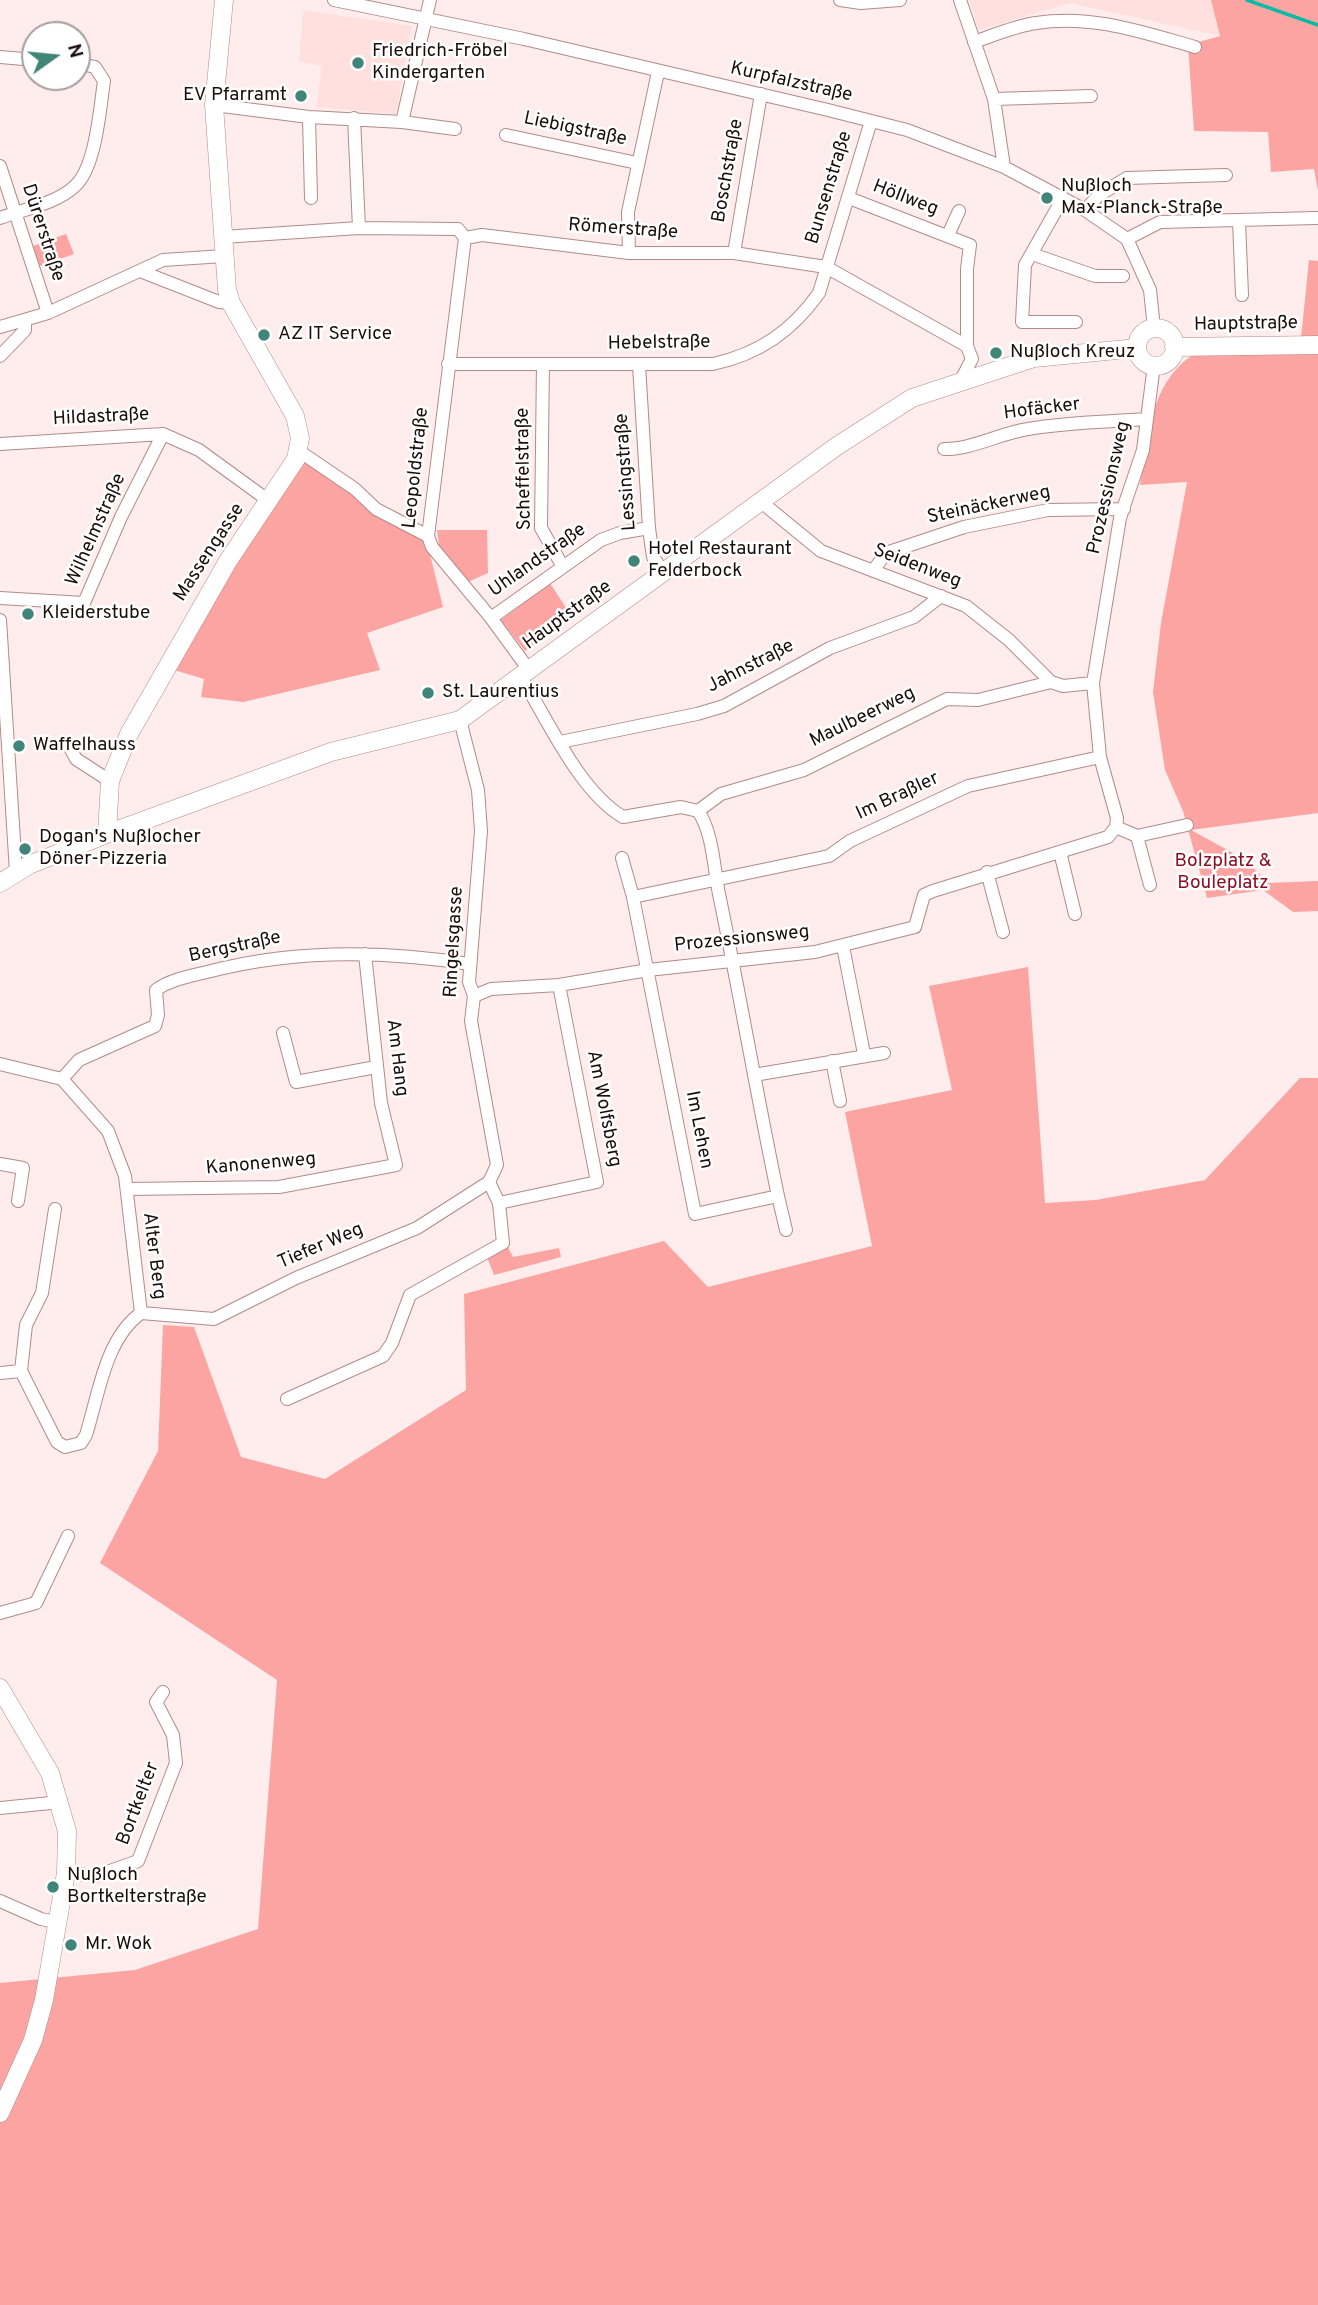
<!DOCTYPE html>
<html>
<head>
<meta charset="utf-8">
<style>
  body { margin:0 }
  #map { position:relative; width:1318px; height:2305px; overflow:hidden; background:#feedec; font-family:Overpass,sans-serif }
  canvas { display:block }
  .north { position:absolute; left:21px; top:21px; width:70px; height:70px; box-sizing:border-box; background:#fff; border:2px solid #a49e9e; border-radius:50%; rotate:75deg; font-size:19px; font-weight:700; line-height:28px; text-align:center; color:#1b0d0d }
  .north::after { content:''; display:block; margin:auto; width:24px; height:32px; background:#418478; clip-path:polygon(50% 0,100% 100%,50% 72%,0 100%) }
</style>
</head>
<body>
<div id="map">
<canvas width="1318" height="2305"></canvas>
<div class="north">N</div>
</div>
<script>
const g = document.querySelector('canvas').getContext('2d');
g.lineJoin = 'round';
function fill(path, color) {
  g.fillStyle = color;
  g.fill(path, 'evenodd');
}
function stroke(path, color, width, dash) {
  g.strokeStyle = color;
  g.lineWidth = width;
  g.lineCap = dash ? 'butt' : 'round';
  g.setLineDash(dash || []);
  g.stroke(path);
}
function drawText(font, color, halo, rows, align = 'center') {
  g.font = font + ' Overpass,sans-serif';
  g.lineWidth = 5;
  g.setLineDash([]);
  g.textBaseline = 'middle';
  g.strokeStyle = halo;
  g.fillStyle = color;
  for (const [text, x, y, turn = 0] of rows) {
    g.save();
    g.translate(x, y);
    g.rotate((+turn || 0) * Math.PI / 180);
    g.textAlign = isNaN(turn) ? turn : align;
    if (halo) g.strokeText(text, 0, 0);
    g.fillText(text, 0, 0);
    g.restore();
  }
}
const built = new Path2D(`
  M969,0H1211L1220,36L1070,3L979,30Z
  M303,10L412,26L396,114L316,107L322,66L299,61Z`);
const green = new Path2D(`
  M1211,0H1318V191L1314,169L1271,172L1268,132L1194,131L1188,45L1220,36Z
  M66,234L74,254L40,266L33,246Z
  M1309,260L1318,261V338H1301Z
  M1318,349V813L1191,830L1244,859L1269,883L1318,881V911L1293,912L1263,890L1207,898L1183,811L1165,770L1153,692L1161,623L1187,482L1140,485C1149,437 1149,386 1191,356Z
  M303,459L426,538L443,607L367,633L380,670L243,702L201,697L204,679L174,670L186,639Z
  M437,530H487L488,573L468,582L439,545Z
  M550,583L572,617L525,651L501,620Z
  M1028,967L1045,1203L1096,1200L1205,1180L1300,1078H1318V2305H0V1983L135,1970L258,1929L277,1680L100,1563L158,1451L163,1325L194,1327L241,1457L325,1479L466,1390L464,1294L664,1241L708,1287L872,1246L845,1112L952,1090L929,986Z
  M508,1247L513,1257L559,1248L561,1257L494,1275L487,1257Z`);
const stream = new Path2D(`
  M1247,0L1318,25`);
const street = new Path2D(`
  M334,0L524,39L828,110L907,130L1004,167L1085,210L1127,239L1150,290L1154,328
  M840,0L861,3L900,0
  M960,0L994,99L1004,167
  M974,42C994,35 1015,26 1036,23C1091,14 1142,32 1195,47
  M0,57L35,60
  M994,99L1091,96
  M214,105L309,117L402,122L430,0
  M309,117L311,198
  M354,118L359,228
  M402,122L455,129
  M506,135L637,163
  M0,166L48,313
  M849,198L970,245L967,269V346
  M1063,198L1025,265L1022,322H1076
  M1085,210L1099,195L1127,178L1226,175
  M0,218C24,209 56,204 75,186C96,167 100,108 104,81L95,67L77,63
  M1239,221L1242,295
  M948,235L959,211
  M223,237L359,228L458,229L465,238
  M465,238L482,235L629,253H734L826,267L967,346L972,359L961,380
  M465,238L428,536L432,547L491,618L529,670
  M1127,239L1160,222L1316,218
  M629,253L628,212L658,72
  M734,253L761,94
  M1032,254L1095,276H1123
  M140,271L219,302L231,303
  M0,327L48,313L163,260L224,256
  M0,356L25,330V321
  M448,364H713C759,354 792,331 819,293L871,121
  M543,364L541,528L563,567
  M639,365L649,528L653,557L664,573
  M0,444L163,434L199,450L269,501
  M944,449C971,450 1000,433 1028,429C1066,422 1107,422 1146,419
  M299,451L355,489L376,509L428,536
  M760,501L821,551L966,606L1009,640L1051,682L1063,686L1093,683
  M873,571L886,553L964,527L1048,510L1124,509
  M0,598L84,603L121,517L163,434
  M491,618L601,540L620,533L649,528
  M0,620L16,872
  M521,677C548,720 579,791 623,817L681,807L698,811C713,832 714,870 719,894C740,995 757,1096 778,1196L695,1214L633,897L829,856L850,841L968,786L1100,757
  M67,742L76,759L110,781
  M560,742L697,714L724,706L830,648L914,617L941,596
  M698,811L721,794L804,770L947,699L978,700L1051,682
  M1116,827L1137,836L1187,825
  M1137,836L1150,885
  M1060,852L1075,914
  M622,858L633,897
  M987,872L1003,932
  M843,946L864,1054
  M474,996L491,989L559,985L648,970L815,952L915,927L924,895L933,891L1108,837L1116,827L1117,818L1100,757L1093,683L1120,518L1143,450L1154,365
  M283,1033L296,1082L376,1067
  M832,1061L840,1101
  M0,1064L62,1079L108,1131L125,1176L141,1313
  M754,1075L884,1053
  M62,1079L79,1060L155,1026L158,1015L156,990C169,980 190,976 207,972C293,949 381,950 470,964
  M0,1164L23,1168L18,1201
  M127,1189L279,1187L396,1165L381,1103L365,954
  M778,1196L786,1230
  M499,1203L597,1182L559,985
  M55,1209L42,1293L26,1325L21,1371L57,1442L65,1447L81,1443L86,1435C99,1394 105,1339 141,1313
  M141,1313L214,1319L296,1278L417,1228L489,1182L497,1165L471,1021L474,996L469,982L481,831L478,790L460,720
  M0,1373L21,1371
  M287,1399L383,1356L392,1343L410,1295L503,1243L499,1203L489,1182
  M0,1613L36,1603L68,1536
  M0,1808L61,1802
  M66,1873L96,1876L138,1861L176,1763L173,1735L156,1702L163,1692
  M0,1901L41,1919L56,1922`);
const secondary = new Path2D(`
  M1137 347a19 19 0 1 1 38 0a19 19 0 1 1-38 0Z
  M1174,347L1318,345
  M107,834L110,781L129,734L228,561L296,459L300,438L295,416L231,303L227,290L214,105L224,0
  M0,883L29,865L107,834L331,752L460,720L837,446L912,398L1034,358L1137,348
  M0,1688L50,1773L67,1831L66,1873L44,2000L33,2040L0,2113`);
const markers = [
  [358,63,7,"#418478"],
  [301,96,7,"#418478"],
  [1047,198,7,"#418478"],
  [264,335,7,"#418478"],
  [996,353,7,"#418478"],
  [634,561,7,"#418478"],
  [28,614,7,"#418478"],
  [428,693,7,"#418478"],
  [19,746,7,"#418478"],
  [25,849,7,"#418478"],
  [53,1887,7,"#418478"],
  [71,1945,7,"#418478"]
];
const poiNames = [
  ["Friedrich-Fröbel",372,52],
  ["Kindergarten",372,74],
  ["EV Pfarramt",287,96,"right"],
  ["Nußloch",1061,187],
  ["Max-Planck-Straße",1061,209],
  ["AZ IT Service",278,335],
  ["Nußloch Kreuz",1010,353],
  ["Hotel Restaurant",648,550],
  ["Felderbock",648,572],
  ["Kleiderstube",42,614],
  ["St. Laurentius",442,693],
  ["Waffelhauss",33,746],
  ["Dogan's Nußlocher",39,838],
  ["Döner-Pizzeria",39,860],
  ["Nußloch",67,1876],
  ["Bortkelterstraße",67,1898],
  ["Mr. Wok",85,1945]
];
const streetNames = [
  ["Kurpfalzstraße",791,83,13],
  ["Liebigstraße",575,130,12],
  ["Boschstraße",729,171,-80],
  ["Bunsenstraße",830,188,-73],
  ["Höllweg",905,199,21],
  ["Römerstraße",623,230,4],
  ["Dürerstraße",42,233,72],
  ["Hauptstraße",1246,325,-1],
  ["Hebelstraße",659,344,-1],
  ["Hofäcker",1042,410,-7],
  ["Hildastraße",101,418,-3],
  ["Leopoldstraße",417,468,-84],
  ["Scheffelstraße",525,469,-91],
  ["Lessingstraße",627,472,-94],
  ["Prozessionsweg",1110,488,-77],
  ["Steinäckerweg",989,506,-12],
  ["Wilhelmstraße",97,530,-66],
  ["Massengasse",210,553,-57],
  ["Uhlandstraße",538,561,-35],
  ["Seidenweg",917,567,21],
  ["Hauptstraße",568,616,-36],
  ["Jahnstraße",751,667,-27],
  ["Maulbeerweg",863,718,-26],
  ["Im Braßler",898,797,-25],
  ["Prozessionsweg",742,940,-6],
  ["Ringelsgasse",455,942,-87],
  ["Bergstraße",235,948,-12],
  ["Am Hang",396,1058,83],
  ["Am Wolfsberg",603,1109,79],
  ["Im Lehen",698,1130,79],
  ["Kanonenweg",261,1165,-5],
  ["Tiefer Weg",321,1247,-23],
  ["Alter Berg",153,1256,83],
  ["Bortkelter",139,1804,-69]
];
const parkNames = [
  ["Bolzplatz &",1223,862],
  ["Bouleplatz",1223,884]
];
fill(built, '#ffe0df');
fill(green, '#fca4a2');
stroke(stream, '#00bba5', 3.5);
stroke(street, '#b18b89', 14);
stroke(secondary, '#b18b89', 19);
stroke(street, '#fff', 12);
stroke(secondary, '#fff', 18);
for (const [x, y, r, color] of markers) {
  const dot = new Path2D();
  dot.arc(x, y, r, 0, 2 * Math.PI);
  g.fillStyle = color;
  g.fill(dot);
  stroke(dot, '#fff', 2.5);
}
drawText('19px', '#1b0d0d', '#fff', poiNames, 'left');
drawText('19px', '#1b0d0d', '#fff', streetNames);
drawText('19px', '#8e0d22', '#fff', parkNames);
</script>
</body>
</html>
